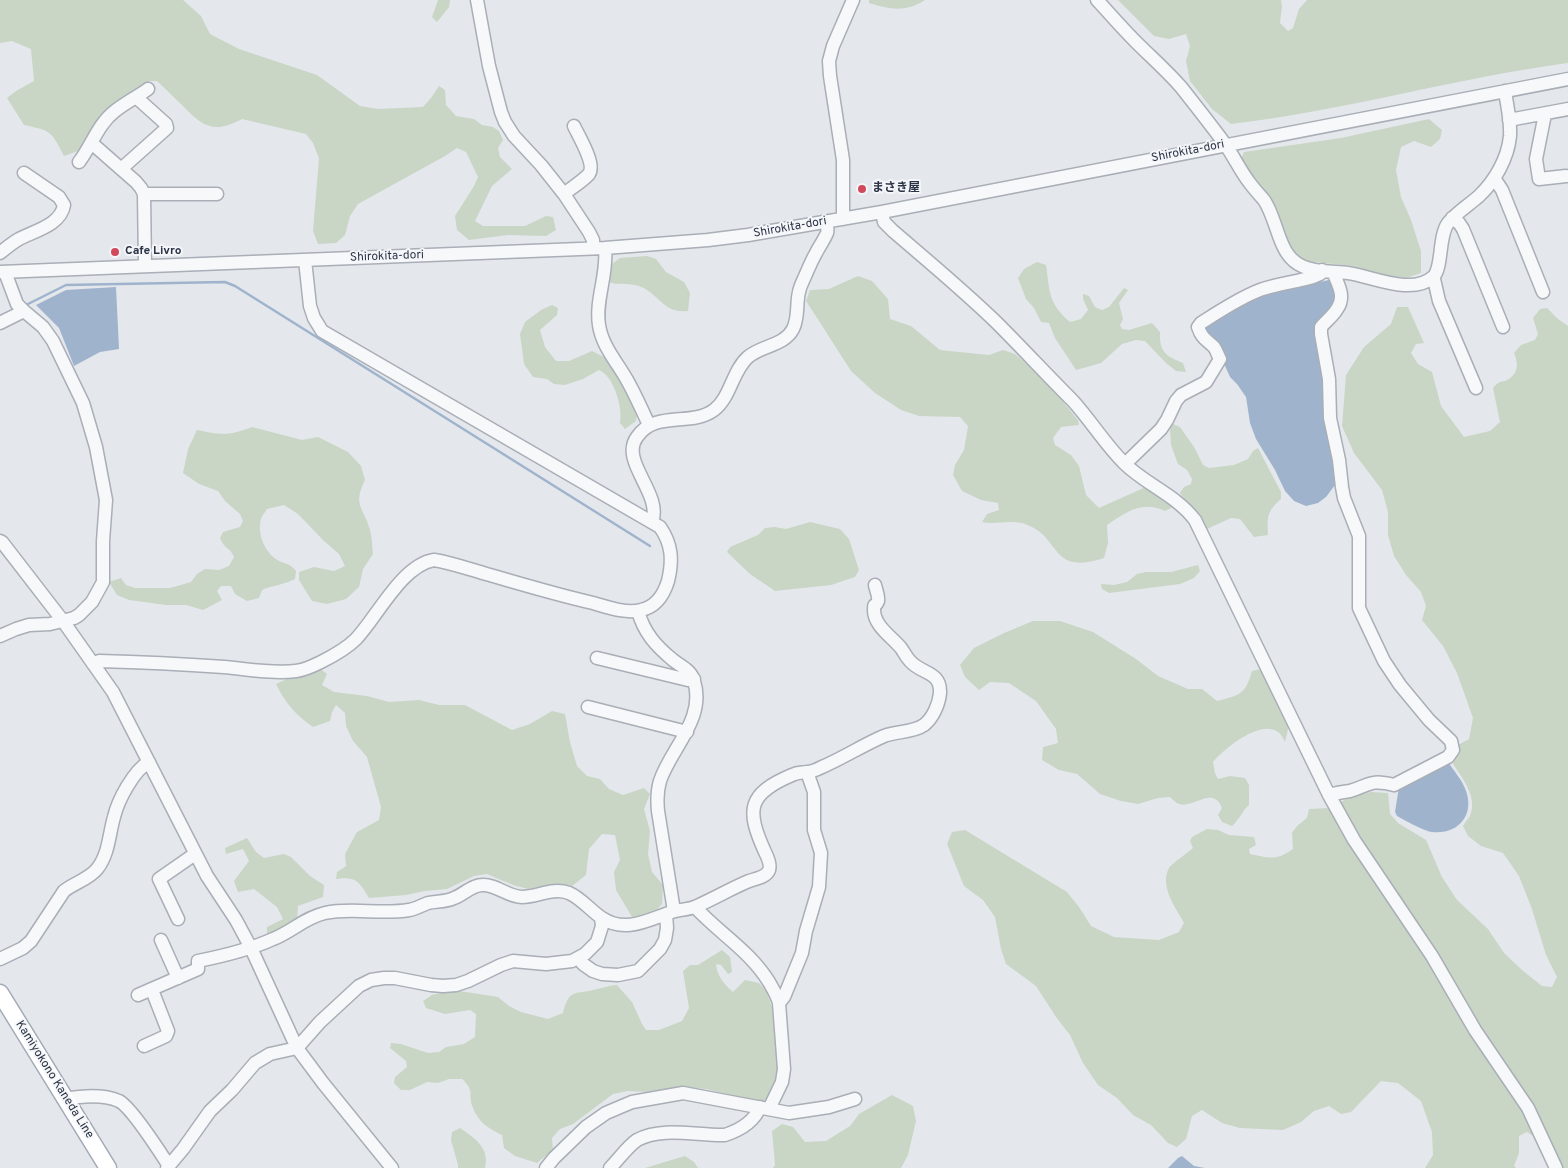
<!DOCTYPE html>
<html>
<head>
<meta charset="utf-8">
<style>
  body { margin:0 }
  canvas { display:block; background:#e4e7ec }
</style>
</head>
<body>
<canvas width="1568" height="1168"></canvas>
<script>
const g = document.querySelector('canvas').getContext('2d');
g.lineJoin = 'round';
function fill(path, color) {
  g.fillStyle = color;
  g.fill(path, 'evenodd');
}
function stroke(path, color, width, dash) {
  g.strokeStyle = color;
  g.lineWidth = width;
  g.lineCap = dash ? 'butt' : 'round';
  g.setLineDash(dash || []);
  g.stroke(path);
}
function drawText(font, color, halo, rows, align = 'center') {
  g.font = font + ' Overpass,"Noto Sans JP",sans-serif';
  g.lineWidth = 4;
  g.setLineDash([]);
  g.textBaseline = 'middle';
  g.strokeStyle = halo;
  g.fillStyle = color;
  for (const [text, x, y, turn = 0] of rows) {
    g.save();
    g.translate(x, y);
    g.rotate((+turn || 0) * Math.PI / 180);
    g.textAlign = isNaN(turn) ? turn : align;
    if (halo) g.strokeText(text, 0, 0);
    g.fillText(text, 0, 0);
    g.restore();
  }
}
const green = new Path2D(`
  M0,0H183L201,16L210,34L239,49L317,75L360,106L378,109L423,107L431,98L439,86L445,90L446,105L456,116L474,119L482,125L493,127L499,131L503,140L498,148L500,157L512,169L492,186L475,221L483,226H525L546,216L553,217L556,230L546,236L508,235L469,240L457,230L455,216L474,186L478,177L466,152L457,148L445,156L358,204L350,216L345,235L336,243L318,244L313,231L319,158L313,143L306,134L242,119C214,134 203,127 183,106C174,98 166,89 157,81H150L116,102L97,120L78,151L64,156C51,131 52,131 24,125L7,98L16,91L34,81L31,49L12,41L0,43Z
  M438,0H450L449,7L437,22L432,17Z
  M869,0H925C905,13 890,9 869,3Z
  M1118,0H1281L1282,6L1280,23L1288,31L1293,28L1299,9L1307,0H1568V63C1455,78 1344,111 1231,124L1212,109L1190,81L1186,61L1190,46L1186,34L1169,39L1154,36Z
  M1429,119L1442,130L1440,139L1431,147L1414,141L1401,147L1396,170L1401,197L1411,220L1421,251V273L1406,278L1381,275L1353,266L1305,261L1293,252L1240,162L1244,152L1341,138Z
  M647,256L656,259L666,272L684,282L690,293L688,311C666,313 662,300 647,290C631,280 622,287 608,282L612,264L620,258Z
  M1037,262L1046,265C1050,292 1048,303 1070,322L1081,319L1088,310L1083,299V294L1089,296L1095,307L1102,310L1109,307L1124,288L1128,290L1119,303L1123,319L1120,325L1122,329L1129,330L1152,323L1160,332C1159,352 1166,356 1183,363L1186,372L1176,371L1166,363L1145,341L1136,340L1122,344L1101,363L1076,370L1055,338L1049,323L1041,322L1034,308L1026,299L1018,278L1024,269Z
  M858,276L872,281L888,299L890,319L911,326L940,350L989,355L1003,350L1015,354L1046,381L1078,420L1079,425L1061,427L1053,438L1055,445L1071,455L1079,466L1086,495L1099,508L1148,486L1170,502L1173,507L1165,511C1142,500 1126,512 1107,525L1108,543L1104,558C1048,576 1063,537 1025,524C1011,519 995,525 982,522L987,514L999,510L998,503L981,500L962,491L953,475L955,465L964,450L968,426L960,417L919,416L901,410L875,393L851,371L819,321L806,301L810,290L829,289Z
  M552,305L558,308L557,315L540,330L545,347L556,361H569L592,351L608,359L623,380L637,412L636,421L625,429L620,423C623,408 614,376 599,370L583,379L565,385L554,384L547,379L533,377L524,364L520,334L525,322L541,310Z
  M1397,307H1408L1424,343L1416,344L1411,353L1418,364L1432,372L1441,406L1464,437L1490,431L1500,422L1493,388C1501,378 1503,384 1510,378C1519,372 1518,362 1514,353L1521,345L1535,340L1538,334L1533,318L1540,309L1547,308L1558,319L1568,326V1168H1563L1548,1134L1533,1136L1527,1132L1519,1136V1153L1514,1166L1516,1168H1425L1433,1155L1432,1132L1421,1101L1398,1083L1381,1081L1351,1112L1341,1114L1329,1106L1314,1111L1301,1122L1283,1130L1240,1128L1222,1123L1202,1110L1192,1116L1186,1139L1177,1147L1168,1143L1151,1125L1133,1115L1117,1098L1098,1085L1083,1063L1070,1035L1056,1017L1036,986L1006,964L1001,949L995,917L983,900L964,886L947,844L952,832L965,830L1067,892L1079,907L1091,926L1114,937L1159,940L1179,932L1184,923C1176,908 1159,886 1169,868C1172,863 1188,853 1193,848L1190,841L1192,837L1207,829L1218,830L1229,835L1254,837L1256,845L1249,849L1250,854C1270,858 1276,861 1293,849L1292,833L1297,826L1307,818L1309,809L1330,808L1348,798L1371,792L1388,793L1390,814L1398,823L1426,840L1442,877L1457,900L1488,929L1504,953L1522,970L1542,986L1552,987L1557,977L1546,955L1532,909L1519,876L1503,853L1481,846L1468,836L1463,826C1465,822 1468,819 1470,816C1478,798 1463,779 1453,764L1456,746L1469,739L1473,718L1457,673L1443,646L1422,620L1426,606L1421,592L1406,575L1394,556L1388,535V512L1382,490L1354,453L1342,426L1346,375L1364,347L1391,324Z
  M1173,424L1180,427L1194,447L1203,465L1209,468L1234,465L1248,459L1253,451L1258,448L1281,492V499C1267,511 1267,517 1268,535L1254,537L1240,519L1231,518L1207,529L1180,493L1184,487L1191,484L1192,479L1187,470L1178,464L1171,445L1170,430Z
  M252,427L302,440L318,437L348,452L361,466L365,480C352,506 364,507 370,530C372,537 372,546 373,554L363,569L359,587L346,599L327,604L312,601L299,580V572L314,567L334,571L345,566L339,554L323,540L298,514L284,505L267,509C265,512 262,516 261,519C257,533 264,551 276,559C284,565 288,561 296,571L295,579C284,585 273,585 262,590L259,598L247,601L235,594L231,586H221L217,591L222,600L203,610L186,605H166L129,600L117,595L109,582L121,578L126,585L135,588H170L191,582L197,574L205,569L219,570L229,566L234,557C230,547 224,549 220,538L223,532L240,527L243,521L240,514L225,501L218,491L199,484L183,473L188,449L197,430C221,435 229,436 252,427Z
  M810,522L840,529L849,539L859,570L855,577L831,585L775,591L750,574L727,552L730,547L758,535L765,528L775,527L786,529Z
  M1198,565L1200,571L1194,578L1180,584L1109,593L1102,589L1101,584L1114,585L1127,582L1137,574L1146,572H1171Z
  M1033,621H1060L1093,632L1136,659L1158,676L1188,689H1202L1217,701C1240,695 1245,695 1252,671L1261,669L1270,684L1289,725L1285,742C1283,738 1281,734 1278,732C1260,719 1224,749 1213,762L1215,773L1218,779L1230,776L1245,778L1249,785V805C1242,811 1240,819 1232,826L1222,822L1218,815L1222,808C1213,785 1193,809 1179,804C1176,803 1173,800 1170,797L1158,798L1138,804L1121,801L1100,794L1077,774L1059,770L1042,760L1043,747L1058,743L1056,729L1036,701L1009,683L990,682L979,690L965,677L960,665L974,648L1004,633Z
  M319,668L327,674L322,685L334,692L367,696L389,702L419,700L439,705H465L512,730L530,724L552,711L565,714L570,742L577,766L587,776L600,779L609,789L623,795L644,788L650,794L644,809L650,831L648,854L652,872L663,885L662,904L650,917H632L616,890L614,872L620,860L615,835L602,834L589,849L586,875L572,886L554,884L528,889L513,885L487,874L474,876L447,889L425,891L406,895L369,898C359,881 356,876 336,879L337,872L346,866L345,854L357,832L379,820L381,807L367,757L353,741L346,726L345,713L336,705L332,712L330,721L313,727C296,715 285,703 276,684L291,677Z
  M247,838L256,852L264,858L284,854L291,857L310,876L324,885L323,897L298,906L297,921L280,932L267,935V927L283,919L277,907L254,889L238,892L234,881L249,861L243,849L226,854L225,848Z
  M722,950L730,957L732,972L728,974L721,965L716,964C717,976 724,984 733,992L745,980L759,983L767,992L773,1011L779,1081L770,1098L764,1103L706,1089L677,1087L647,1092L628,1091L613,1094L573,1124L560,1129L552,1138L553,1150L537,1163L515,1156L504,1148L502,1135C488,1128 479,1123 473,1108C467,1094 476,1092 462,1079H449L438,1083L427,1082L410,1090H401L394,1083L395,1077L407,1067L406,1061L390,1048L391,1043L401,1044L428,1053L439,1052L446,1047L464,1044L475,1037L476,1014L470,1010L445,1014L426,1008L423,1001L432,995L453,990L498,997L509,1006L521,1012L548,1019L563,1013C569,987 577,995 597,989C604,988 610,985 617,985L632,1002L642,1024L646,1030H659L682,1021L689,1008L683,971L690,965H698Z
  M892,1095L913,1106L916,1121L908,1155L901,1168H773L775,1165L772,1131L782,1124L793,1127L805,1142L826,1141L850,1126L859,1114Z
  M460,1128C475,1138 490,1148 485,1168H458V1165L451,1140L452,1132Z
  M685,1156L694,1162L698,1168H645Z`);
const water = new Path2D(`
  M1329,280C1343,299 1335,306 1320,320L1337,474L1335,485L1326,497L1318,503L1306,506L1294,501L1285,491L1275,470L1256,439L1250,423L1246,397L1237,384L1230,377L1218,350L1204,329L1230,311L1264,294Z
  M116,287L119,349L100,352L74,366L59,328L36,305L66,290Z
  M1448,762C1454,771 1463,781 1466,791C1475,816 1457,835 1432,832C1426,832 1404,820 1397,816L1395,812L1399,787Z
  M1182,1156L1194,1166L1205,1168H1168L1178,1158Z`);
const stream = new Path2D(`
  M24,306L66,285L225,282L235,286L650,546`);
const minor = new Path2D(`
  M477,0L489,66L501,112L505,122L514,136L541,165L564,194L589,232L593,240V248
  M1097,0C1110,14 1122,28 1136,42C1151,57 1167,71 1181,87C1196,106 1211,125 1225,144C1234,157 1240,170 1249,182C1254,189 1259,194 1264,200C1276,217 1278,248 1294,261C1308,273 1331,271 1348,273C1371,276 1412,296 1433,277C1443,268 1438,237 1448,223C1457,212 1469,205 1479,196C1495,181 1508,158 1510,136C1511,121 1507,106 1505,91
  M1545,114L1536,159L1539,179L1566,176
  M1509,120L1568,109
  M91,145L95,146L136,182L141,188L144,194
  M79,162C92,145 98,124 115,111C125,103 137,97 148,89
  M121,169L167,128L166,124L137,98
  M1494,178L1502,190L1543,292
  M564,194C571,188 583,181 589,174C596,164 579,137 574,126
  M882,212L884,222L893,231C928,261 963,290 996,322C1022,348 1047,375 1073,401C1091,421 1105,444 1124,463C1146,485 1175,494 1195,520L1329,795L1354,840L1432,956L1475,1030L1528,1108L1556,1168
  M1452,218L1459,223L1463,229L1503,327
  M843,219V160L830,76L829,61L833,46L853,0
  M605,248C608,274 595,300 599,325C602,346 617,362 627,380C635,394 642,410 649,425
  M0,253C6,248 12,243 19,239C34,231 61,225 64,205L59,197L24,173
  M145,266L144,194H217
  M0,272L605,248L708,240L748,235L882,212L1568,79
  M5,272L17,304L24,311
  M1432,278L1434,279L1439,301L1476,388
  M0,323L24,311L43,327L53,341L83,403L96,447L106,500L103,541V582L92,602L79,615L74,618L50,624L29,625L16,629L0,636
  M1125,464L1161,429L1167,420L1176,401L1181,395L1206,382L1220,359C1218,356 1217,351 1214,347C1206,339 1202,339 1198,327L1201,323C1220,311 1239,298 1260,290C1276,284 1296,282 1313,277L1320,274L1322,270
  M652,522C663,494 619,461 637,437C655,410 691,427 714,410C731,397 732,371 748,357C762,345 784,346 793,329C799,317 796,304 799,292C800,286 804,279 806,274C809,267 812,260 816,253C819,247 824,240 827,233C828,230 827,226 827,222
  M0,541L2,542L63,621L113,692L207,876L236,920L251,948L297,1048L323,1083L392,1168
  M638,611C644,633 656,646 673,660C682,667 691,670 694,681C706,719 671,748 660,781C657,791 657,801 658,811L674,911
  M597,658L688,680L694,679
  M93,664L99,661C141,662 182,664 224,667C247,669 273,674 296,671C305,670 313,666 321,662C333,656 346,649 356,639C377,617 402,565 434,560C453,563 471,570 490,575C524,585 558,595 593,603C607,607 626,614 641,610C656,607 664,594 668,581C673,560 672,544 660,527L322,331L314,318L310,306L305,260
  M588,707L687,732
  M1329,795C1336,793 1343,792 1350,791C1370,785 1370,779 1394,785L1448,757L1453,750L1451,741L1429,720L1400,685L1384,661L1359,608V536L1344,498L1342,487L1339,460L1330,418L1329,379L1321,334V327C1326,321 1333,316 1337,309C1346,297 1338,284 1333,272
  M695,907C720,934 750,951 769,982C773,989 777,995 779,1003L784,1069L782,1082L769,1109
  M178,919L159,879L195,854
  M161,940L178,978
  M578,958L583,964L593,971L602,974L618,975L638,971L660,949L665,940L667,928L666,914
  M0,959L23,948L31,941L64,891C74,883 89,879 97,869C109,854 109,834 114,817C118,800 134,770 149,762
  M138,995L198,969V961C223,956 249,950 273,939C291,932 306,917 325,913C352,907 381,915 409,910C416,909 422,905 428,903C437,901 446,902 454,898C463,895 472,885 482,885C496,884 508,897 522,897C538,897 552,887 569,893C581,898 591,911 602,918C626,934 649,919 672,912C680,909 689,910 697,906C715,898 732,888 749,881C755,879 765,877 768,872C772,867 768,858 765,852C746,810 747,794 792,775C798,772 802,773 807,772C812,772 818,769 822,767C843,758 863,745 884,736C897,731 912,733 924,725C933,718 939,704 940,693C941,671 921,674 910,661C906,657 904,652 901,648C892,637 874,626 874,610C874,601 875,609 878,601C879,596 876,590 875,585
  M779,1003L784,997L802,953L806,931L819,887L821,853L814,830V792L807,772
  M144,1046L166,1036L168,1031L152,990
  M65,1099C82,1096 103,1094 119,1101C131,1107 160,1152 169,1166
  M167,1168L183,1149L210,1111L232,1090L255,1063L270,1054L297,1048L320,1022L359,986L371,980L384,978H395L431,985L443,986L456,985L468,981L501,965L513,961L546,964L572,961L585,954L597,942L602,926L601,918
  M546,1168L554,1158L586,1127L606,1113L632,1102L683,1093L789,1113L829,1107L855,1099
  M610,1168C619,1159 627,1147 637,1140C662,1126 698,1136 725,1135C740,1130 754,1122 760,1107`);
const major = new Path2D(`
  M0,993L108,1168`);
const markers = [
  [862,189,5,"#d1495b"],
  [115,252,5,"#d1495b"]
];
const streetNames = [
  ["Shirokita-dori",1188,152,-11],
  ["Shirokita-dori",790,228,-10],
  ["Shirokita-dori",387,257,-2],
  ["Kamiyokono Kaneda Line",54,1080,58]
];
const poiNames = [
  ["まさき屋",872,189],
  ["Cafe Livro",125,252]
];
fill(green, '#c9d6c5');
fill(water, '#9fb4cc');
stroke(stream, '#9fb4cc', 2.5);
stroke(minor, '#a9aeb7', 15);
stroke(major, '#a3abb8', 19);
stroke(minor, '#f7f8fa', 12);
stroke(major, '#fff', 16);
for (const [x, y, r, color] of markers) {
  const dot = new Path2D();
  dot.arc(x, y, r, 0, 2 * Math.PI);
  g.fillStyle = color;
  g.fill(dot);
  stroke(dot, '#f4f6f9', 2);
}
drawText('12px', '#2b3445', '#f4f6f9', streetNames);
drawText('bold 12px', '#2b3445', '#f4f6f9', poiNames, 'left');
</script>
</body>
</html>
